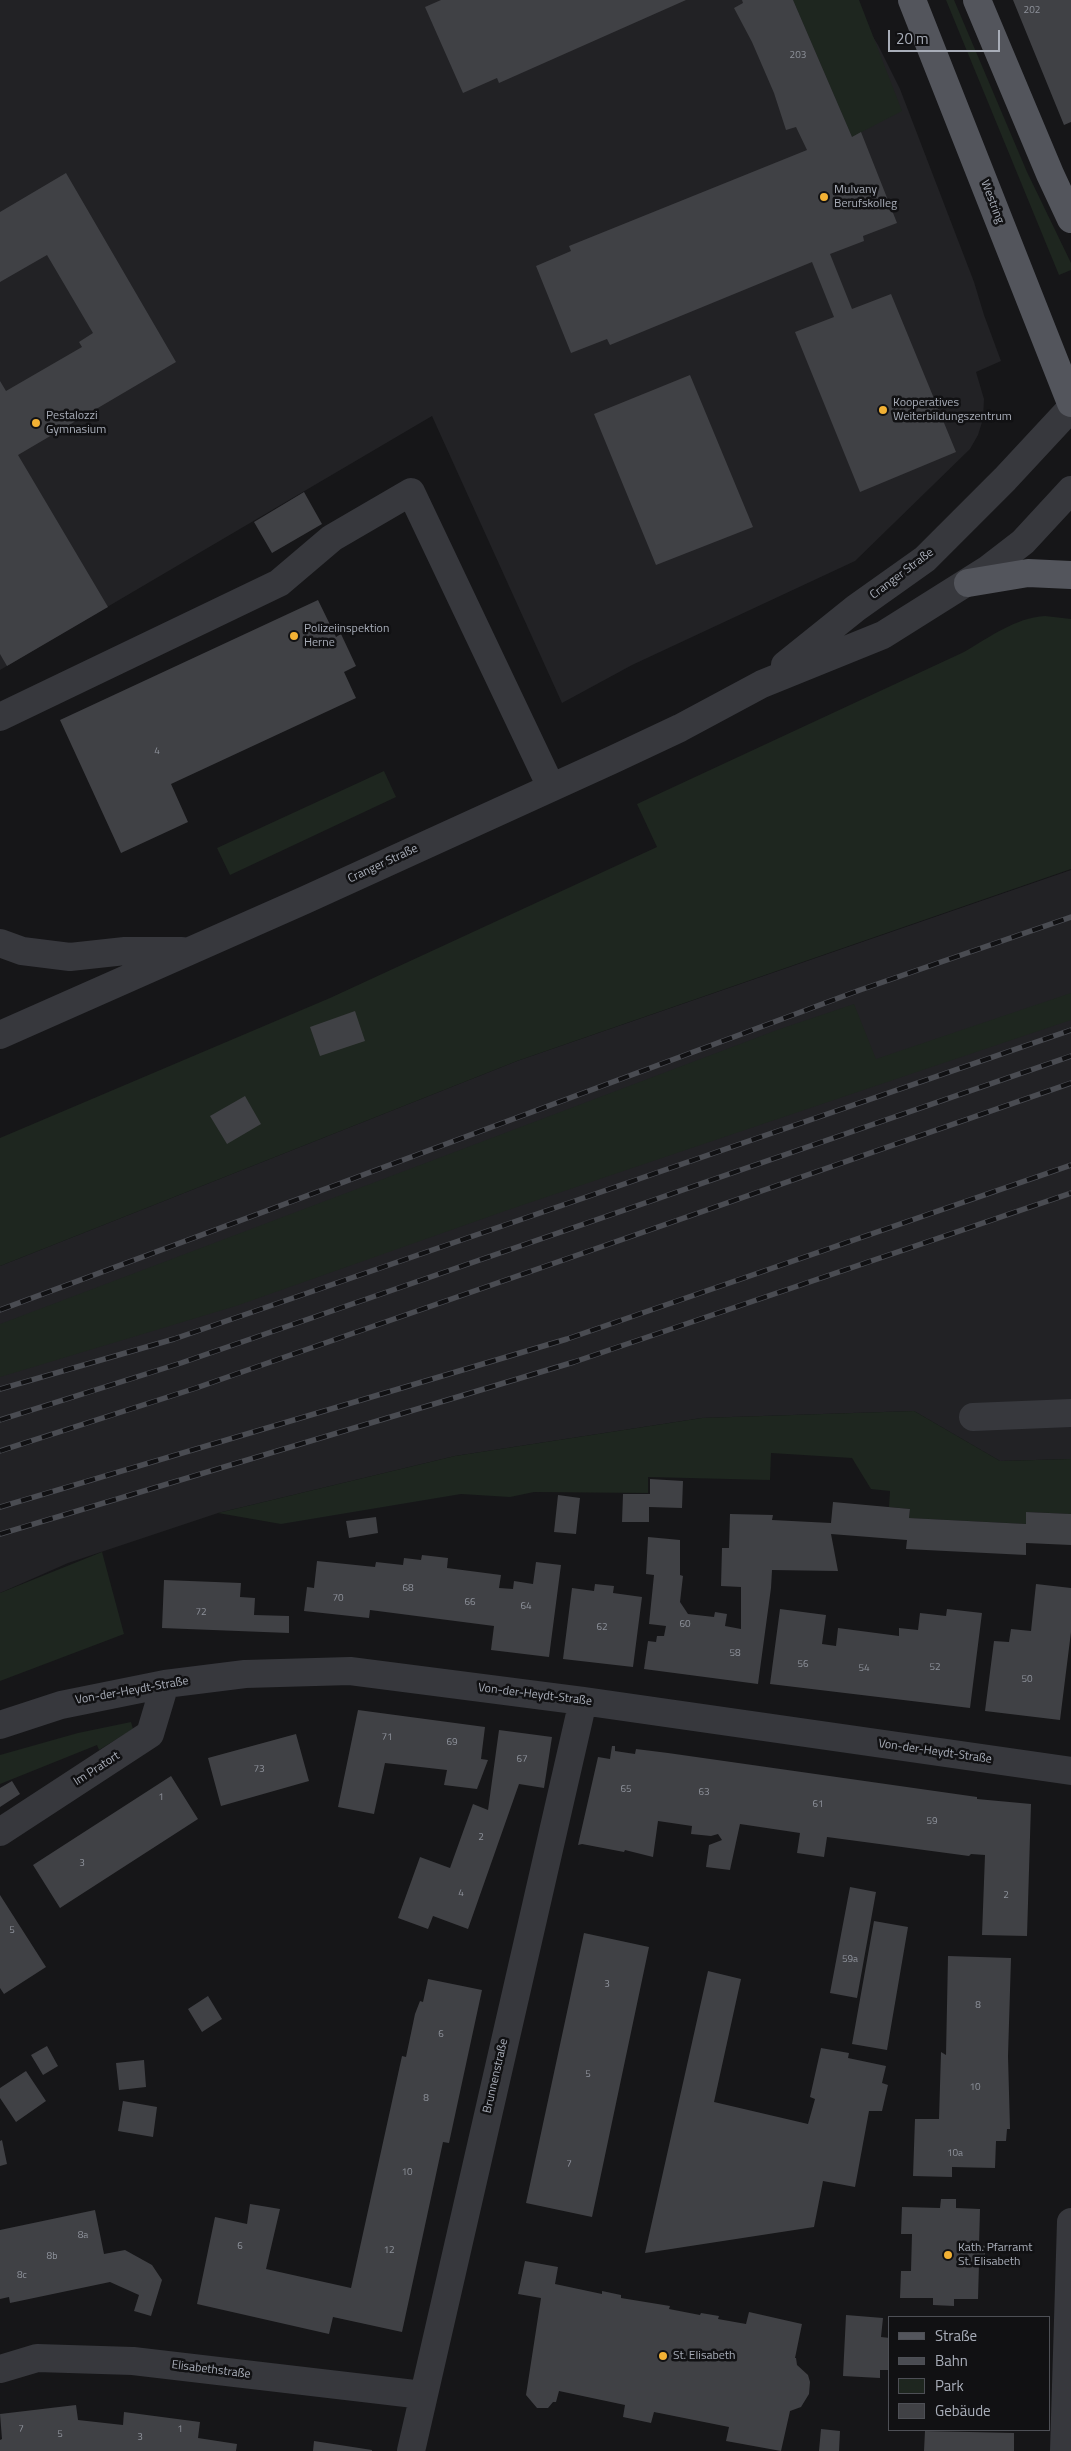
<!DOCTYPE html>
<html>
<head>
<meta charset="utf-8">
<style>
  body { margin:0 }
  #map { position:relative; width:1071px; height:2451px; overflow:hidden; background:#161618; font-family:"Titillium Web",sans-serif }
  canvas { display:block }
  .legend { position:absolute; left:888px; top:2316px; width:162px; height:115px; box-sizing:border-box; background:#111113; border:1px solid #4d4f55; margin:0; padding:6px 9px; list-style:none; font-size:15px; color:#a8adb8 }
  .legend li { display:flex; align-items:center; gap:10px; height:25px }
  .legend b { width:25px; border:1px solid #4d4f55 }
  .scale { position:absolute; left:888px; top:30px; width:112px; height:22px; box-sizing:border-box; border:2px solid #a8adb8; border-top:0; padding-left:6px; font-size:15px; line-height:18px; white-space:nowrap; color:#a8adb8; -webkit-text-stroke:4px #111113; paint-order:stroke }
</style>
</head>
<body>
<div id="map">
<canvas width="1071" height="2451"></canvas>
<ul class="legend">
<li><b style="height:6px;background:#53555c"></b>Straße</li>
<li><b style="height:6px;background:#4a4c52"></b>Bahn</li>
<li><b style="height:14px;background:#1e261f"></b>Park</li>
<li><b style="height:14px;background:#404145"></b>Gebäude</li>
</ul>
<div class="scale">20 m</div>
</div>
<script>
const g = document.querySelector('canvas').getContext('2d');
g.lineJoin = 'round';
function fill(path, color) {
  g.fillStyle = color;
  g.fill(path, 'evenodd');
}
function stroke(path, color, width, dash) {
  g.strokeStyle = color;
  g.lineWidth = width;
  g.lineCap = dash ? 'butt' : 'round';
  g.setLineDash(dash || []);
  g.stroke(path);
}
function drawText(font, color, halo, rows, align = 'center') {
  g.font = font + ' "Titillium Web",sans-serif';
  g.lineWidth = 5;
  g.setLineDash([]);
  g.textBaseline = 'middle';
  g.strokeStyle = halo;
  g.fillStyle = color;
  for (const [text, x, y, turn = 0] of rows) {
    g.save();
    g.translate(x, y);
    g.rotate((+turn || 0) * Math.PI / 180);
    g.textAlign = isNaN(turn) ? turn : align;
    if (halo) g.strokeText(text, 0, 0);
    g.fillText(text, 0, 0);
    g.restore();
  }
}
const built = new Path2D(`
  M0,0H850L878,45L900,89L974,282L984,315L1001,361L976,372L984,399L983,419L978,435L970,449L855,561L632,665L562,703L432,416L0,670Z
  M1071,870V1459L1000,1461L914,1411L702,1418L455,1456L218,1513L68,1563L0,1593V1266L517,1061Z`);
const green = new Path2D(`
  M793,0H859L902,111L852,137Z
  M946,0H954L1027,172L1071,263V270L1059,275Z
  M1045,616L1071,619V869L517,1061L0,1266V1138L330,998L657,847L637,804L964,652C990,637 1015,618 1045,616Z
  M384,771L396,797L230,875L217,848Z
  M1071,993V1020L505,1211L236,1306L0,1377V1324L777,1030L854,1004L876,1059Z
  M914,1411L1000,1461L1071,1459V1514L1027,1512L1026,1524L909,1518L910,1509L889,1507L890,1491L871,1489L852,1458L771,1453L770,1480L648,1477V1493L534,1492L510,1497L461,1494L281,1524L218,1513L455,1456L702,1418Z
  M102,1552L124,1634L0,1681V1593Z
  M131,1722L133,1729L99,1750L97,1745L0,1784V1755L78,1733Z`);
const building = new Path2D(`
  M441,0H686L499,83L497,78L463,93L425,7Z
  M742,0H793L852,137L861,132L897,223L863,236L864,241L830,254L852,309L891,294L956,452L860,492L795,332L834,317L812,262L610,345L607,339L571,353L536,266L571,251L569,246L807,150L796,127L786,130L774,93L752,42L734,8L743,3Z
  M1013,0H1071V122L1064,125Z
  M66,173L176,362L18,455L108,607L7,666L0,654V381L6,391L82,347L79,342L93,333L47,255L0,282V212Z
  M690,375L753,527L656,565L594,414Z
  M304,492L322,524L272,553L254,522Z
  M318,600L336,637L341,634L356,666L344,672L356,698L171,784L188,822L121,853L60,720Z
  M355,1011L365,1041L320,1056L310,1027Z
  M245,1096L261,1124L227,1144L210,1116Z
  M650,1479L683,1481L682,1508L649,1507V1522H622L623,1494H650Z
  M558,1495L580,1498L576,1534L554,1532Z
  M833,1502L910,1509L909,1518L1026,1524V1512L1071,1514V1545L1026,1543V1555L906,1549L907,1540L831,1534L838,1571L772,1570L771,1588L758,1684L644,1669L648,1641L656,1642L657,1636H664L666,1626L649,1624L654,1575L646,1574L648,1537L680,1540V1575L683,1576L680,1602L688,1614L714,1617L715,1612L727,1614L725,1626L741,1629V1587L721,1586L722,1548H729L730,1514L773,1515L772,1520L831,1523Z
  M376,1517L378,1533L349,1538L346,1521Z
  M422,1555L448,1558L447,1568L501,1575L499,1588L513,1589L514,1581L533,1584L536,1562L561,1565L549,1657L491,1650L494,1626L370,1610L369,1618L304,1611L307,1587L314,1588L317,1561L375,1567L376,1562L403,1565L404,1558L421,1560Z
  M164,1580L241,1583L240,1597L255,1598L254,1615L289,1616V1633L162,1628Z
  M595,1584L614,1586L613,1593L642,1597L633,1667L563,1659L572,1588L594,1591Z
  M1036,1584L1071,1588V1632L1060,1720L985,1711L994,1641L1009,1642L1011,1629L1031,1631Z
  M780,1609L826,1615L822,1644L836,1646L838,1628L899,1636V1628L918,1630L920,1613L946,1616L947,1609L982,1613L970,1708L770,1684Z
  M358,1710L485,1727L481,1759L488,1760L477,1789L444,1785L447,1770L385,1763L374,1814L338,1807Z
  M499,1730L552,1737L544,1788L519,1784L468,1929L433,1916L428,1929L398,1918L420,1857L450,1868L473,1804L488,1810Z
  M296,1734L309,1781L221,1806L208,1758Z
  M612,1746H615V1751L635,1754L636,1749L668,1753L977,1797V1799L1031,1804L1027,1936L982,1935L985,1855L971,1854L969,1856L827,1837L824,1857L797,1853L800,1833L740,1824L730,1870L706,1867L709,1845L722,1840L718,1834L711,1836L691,1834L692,1826L658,1821L653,1857L625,1850L624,1852L582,1844L578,1845L598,1757L610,1759Z
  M171,1776L198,1819L60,1908L33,1865Z
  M12,1781L20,1794L0,1807V1788Z
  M850,1887L876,1892L857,1998L830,1993Z
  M0,1895L46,1967L4,1994L0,1988Z
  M874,1921L908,1927L887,2050L852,2044Z
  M584,1933L649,1947L592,2217L526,2203Z
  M948,1956L1011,1958L1008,2056L1010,2129H1007L1006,2141H996L995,2168L952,2167V2177L913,2176L915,2119H939L941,2052L946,2055Z
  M708,1971L741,1979L714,2102L808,2124L815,2099L810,2097L821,2048L849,2053L848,2058L886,2066L882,2083L888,2085L882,2111H869L855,2187L823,2181L814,2227L645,2253Z
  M428,1979L482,1990L449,2143L443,2142L402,2332L333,2317L329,2334L197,2304L215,2217L247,2224L250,2204L280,2209L266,2269L351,2288L402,2056L406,2057L415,2014L420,2001L423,2002Z
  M208,1996L222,2019L202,2032L188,2009Z
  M47,2046L58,2066L43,2075L31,2055Z
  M144,2060L146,2087L119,2090L116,2063Z
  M26,2071L46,2101L16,2122L0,2098V2088Z
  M123,2101L157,2107L153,2137L118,2131Z
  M2,2140L7,2164L0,2166V2141Z
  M941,2199H956V2208L980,2209L979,2245L985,2246V2264H979L978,2299H954V2306L933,2305V2298H900L901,2271H911L912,2234H901L902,2207L940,2208Z
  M95,2210L104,2254L125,2250L152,2265L162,2280L151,2316L134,2311L139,2295L110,2282L10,2303L9,2297L0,2299V2230Z
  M525,2261L558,2267L555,2284L602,2294V2291L621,2295V2298L670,2306L669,2309L700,2315L701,2313L719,2316L718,2319L746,2324L749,2312L802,2324L795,2358H796L797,2365L808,2375L810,2382L809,2394L801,2407L790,2411L781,2451L726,2441L729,2427L654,2412L651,2423L623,2417L625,2405L559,2391L556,2402H553L548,2408H537L526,2395L541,2298L518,2294Z
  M846,2315L883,2318L881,2337L890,2338V2370H880V2378L843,2376Z
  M76,2405L78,2420L123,2425L124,2412L200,2422L198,2438L237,2444L236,2451H0V2440L2,2439L0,2414Z
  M821,2429L840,2431L839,2451H819Z
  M925,2431L1014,2433V2451H924Z
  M314,2441L372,2450V2451H313Z`);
const minor = new Path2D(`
  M785,665L856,608L925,559L1005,479L1071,408
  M0,717L279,583L332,538L411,492L551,787
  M0,943L22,951L70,957L125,951H182
  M0,1035L305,900L612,760L680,728L762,684L883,635L988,569L1023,542L1071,490
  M973,1417L1071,1413
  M0,1725L61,1705L165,1684L245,1674L350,1671L583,1701L1071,1771
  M0,1832L150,1734L165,1684
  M0,2369L37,2358L133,2361L423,2395
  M411,2451L583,1701
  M1064,2451L1071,2222`);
const major = new Path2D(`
  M912,0L1071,403
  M977,0L1050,174L1071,219
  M968,583L1028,573L1071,575`);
const rail = new Path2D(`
  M0,1310L860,990L1071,917
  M0,1389L174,1339L1071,1030
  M0,1420L181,1363L1071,1056
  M0,1451L196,1388L1071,1083
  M0,1507L567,1339L1071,1165
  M0,1534L574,1362L1071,1193`);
const markers = [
  [824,197,5,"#f2b134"],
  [883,410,5,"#f2b134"],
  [36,423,5,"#f2b134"],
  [294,636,5,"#f2b134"],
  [948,2255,5,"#f2b134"],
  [663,2356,5,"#f2b134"]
];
const numberNames = [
  ["202",1032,11],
  ["203",798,56],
  ["4",157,752],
  ["68",408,1589],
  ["70",338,1599],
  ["66",470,1603],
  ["64",526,1607],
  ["72",201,1613],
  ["60",685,1625],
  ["62",602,1628],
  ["58",735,1654],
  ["56",803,1665],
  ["52",935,1668],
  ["54",864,1669],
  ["50",1027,1680],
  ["71",387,1738],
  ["69",452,1743],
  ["67",522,1760],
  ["73",259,1770],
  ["65",626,1790],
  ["63",704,1793],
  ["1",161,1798],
  ["61",818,1805],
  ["59",932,1822],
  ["2",481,1838],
  ["3",82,1864],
  ["4",461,1894],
  ["2",1006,1896],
  ["5",12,1931],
  ["59a",850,1960],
  ["3",607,1985],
  ["8",978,2006],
  ["6",441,2035],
  ["5",588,2075],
  ["10",975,2088],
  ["8",426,2099],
  ["10a",955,2154],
  ["7",569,2165],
  ["10",407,2173],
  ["8a",83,2236],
  ["6",240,2247],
  ["12",389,2251],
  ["8b",52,2257],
  ["8c",22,2276],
  ["7",21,2430],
  ["1",180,2430],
  ["5",60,2435],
  ["3",140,2438]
];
const poiNames = [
  ["Mulvany",834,190],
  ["Berufskolleg",834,204],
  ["Kooperatives",893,403],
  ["Weiterbildungszentrum",893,417],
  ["Pestalozzi",46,416],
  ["Gymnasium",46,430],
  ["Polizeiinspektion",304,629],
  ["Herne",304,643],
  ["Kath. Pfarramt",958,2248],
  ["St. Elisabeth",958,2262],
  ["St. Elisabeth",673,2356]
];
const streetNames = [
  ["Westring",992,202,69],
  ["Cranger Straße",902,574,-37],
  ["Cranger Straße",383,864,-25],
  ["Von-der-Heydt-Straße",132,1691,-10],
  ["Von-der-Heydt-Straße",535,1695,7],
  ["Von-der-Heydt-Straße",935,1752,8],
  ["Im Pratort",97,1769,-33],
  ["Brunnenstraße",496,2076,-77],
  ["Elisabethstraße",211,2370,7]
];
fill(built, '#222225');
fill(green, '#1e261f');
fill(building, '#404145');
stroke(minor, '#37383d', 28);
stroke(major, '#53555c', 28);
stroke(rail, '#4a4c52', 5.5);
stroke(rail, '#111113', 4, [11]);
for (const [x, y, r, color] of markers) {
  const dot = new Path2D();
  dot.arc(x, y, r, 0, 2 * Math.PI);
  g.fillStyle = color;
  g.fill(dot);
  stroke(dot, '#111113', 2);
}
drawText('10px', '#8e929b', null, numberNames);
drawText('12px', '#a8adb8', '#111113', poiNames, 'left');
drawText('12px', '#a8adb8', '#111113', streetNames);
</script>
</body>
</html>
